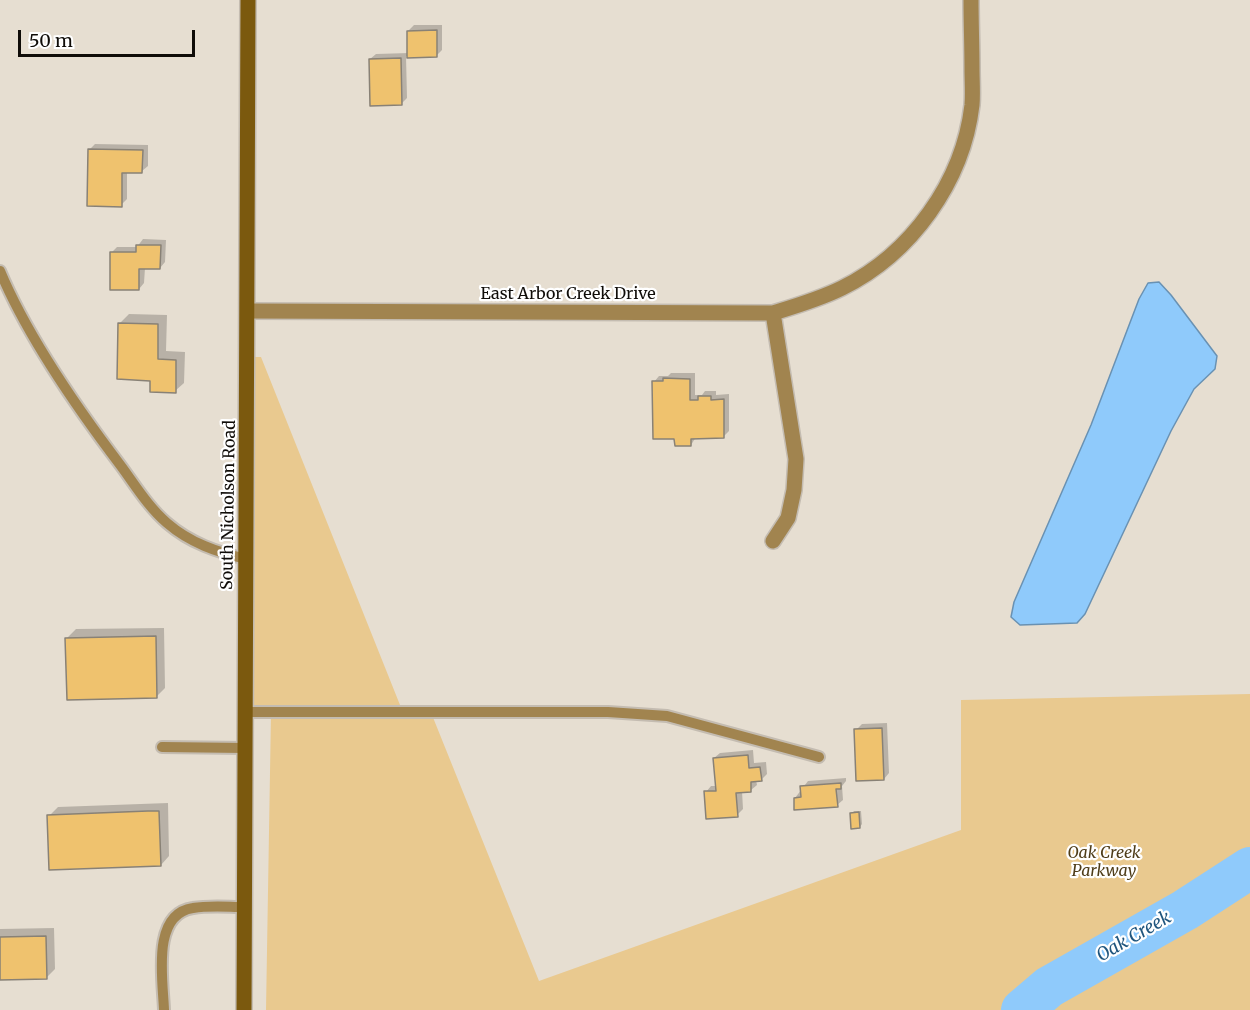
<!DOCTYPE html>
<html>
<head>
<meta charset="utf-8">
<style>
  body { margin:0 }
  #map { position:relative; width:1250px; height:1010px; overflow:hidden; background:#e6ded1; font-family:Merriweather,serif }
  canvas { display:block }
  .scale { position:absolute; left:18px; top:30px; width:177px; height:27px; box-sizing:border-box; border:3px solid #0f0c08; border-top:0; padding-left:8px; font-size:18px; line-height:21px; white-space:nowrap; color:#0f0c08; -webkit-text-stroke:4px #fff; paint-order:stroke }
</style>
</head>
<body>
<div id="map">
<canvas width="1250" height="1010"></canvas>
<div class="scale">50 m</div>
</div>
<script>
const g = document.querySelector('canvas').getContext('2d');
g.lineJoin = 'round';
function fill(path, color) {
  g.fillStyle = color;
  g.fill(path, 'evenodd');
}
function stroke(path, color, width, dash) {
  g.strokeStyle = color;
  g.lineWidth = width;
  g.lineCap = dash ? 'butt' : 'round';
  g.setLineDash(dash || []);
  g.stroke(path);
}
function drawText(font, color, halo, rows, align = 'center') {
  g.font = font + ' Merriweather,serif';
  g.lineWidth = 4.5;
  g.setLineDash([]);
  g.textBaseline = 'middle';
  g.strokeStyle = halo;
  g.fillStyle = color;
  for (const [text, x, y, turn = 0] of rows) {
    g.save();
    g.translate(x, y);
    g.rotate((+turn || 0) * Math.PI / 180);
    g.textAlign = isNaN(turn) ? turn : align;
    if (halo) g.strokeText(text, 0, 0);
    g.fillText(text, 0, 0);
    g.restore();
  }
}
const green = new Path2D(`
  M244,357H261L402,710H430L539,981L961,830V700L1250,694V1010H266L271,713H244Z`);
const water = new Path2D(`
  M1159,282L1171,295L1217,356L1215,369L1194,389L1171,431L1085,614L1077,623L1020,625L1011,617L1014,602L1091,425L1139,299L1148,283Z`);
const shadow = new Path2D(`
  M414,25H442V50L436,56H406L407,98L401,104L370,59L376,54L409,53L408,31Z
  M95,144L148,145V166L142,171H127V199L121,205L89,150Z
  M143,239L166,240L165,262L160,268H145L144,283L139,289L112,252L117,247H137Z
  M129,314L167,315L166,351L185,352L184,383L175,391L152,379L120,323Z
  M671,373H695V395H702L705,391H716V395L729,394V431L723,437H696L691,445L654,382L659,376H668Z
  M164,628L165,688L156,697L67,638L76,629Z
  M887,723L889,773L884,779L856,730L862,724Z
  M753,750L754,763L766,762L767,774L761,780H756L757,785L751,790L742,791L743,809L737,815L706,792L711,786H717L714,758L720,753Z
  M846,778V781L842,786L843,800L837,805L795,798L808,781Z
  M168,803L169,856L161,865L49,816L58,807Z
  M854,811H861L862,824L860,827L852,814Z
  M54,928L55,969L46,978L0,979V929Z`);
const river = new Path2D(`
  M1022,1010L1049,987L1185,910L1250,868`);
const building = new Path2D(`
  M437,30V57L407,58V31Z
  M401,58L402,105L370,106L369,59Z
  M88,149L143,150L142,173H122V207L87,206Z
  M136,245H161L160,269H139V290H110V252H136Z
  M118,323L158,324V359L176,360V393L150,392V381L117,379Z
  M663,378L690,379V400H698V396H711V400L724,399V438L691,439V446H675L674,439H653L652,381H663Z
  M156,636L157,698L67,700L65,638Z
  M882,728L884,780L856,781L854,729Z
  M748,755L749,768L760,767L762,781L751,782V792L736,793L738,817L706,819L704,791H716L713,758Z
  M841,783V789H836L838,807L794,810V798L801,797L800,786Z
  M148,811H159L161,866L49,870L47,815Z
  M859,812L860,828L851,829L850,813Z
  M46,936L47,979L0,980V937Z`);
const lane = new Path2D(`
  M0,271C28,338 77,408 121,466C135,485 149,508 167,523C190,543 217,552 246,559
  M245,712H608L667,716L819,757
  M162,747L245,748
  M164,1010C163,980 151,914 193,908C210,905 228,907 245,907`);
const street = new Path2D(`
  M249,311L773,313C796,306 820,299 842,288C911,254 963,182 972,105C973,94 972,81 972,69C972,46 971,23 971,0
  M773,313L796,459L794,490L788,518L773,541`);
const secondary = new Path2D(`
  M244,1010L248,0`);
const streetNames = [
  ["East Arbor Creek Drive",568,294],
  ["South Nicholson Road",229,505,-89]
];
const parkNames = [
  ["Oak Creek",1104,853],
  ["Parkway",1104,871]
];
const waterNames = [
  ["Oak Creek",1134,937,-30]
];
fill(green, '#e9c98f');
fill(water, '#8fcafb');
stroke(water, '#6991b2', 1.5);
fill(shadow, '#0003');
stroke(river, '#8fcafb', 42);
fill(building, '#efc26e');
stroke(building, '#888176', 1.5);
stroke(lane, '#c4bcb1', 14);
stroke(street, '#c4bcb1', 18);
stroke(secondary, '#c4bcb1', 18);
stroke(lane, '#a1844f', 10);
stroke(street, '#a1844f', 15);
stroke(secondary, '#7b590e', 15);
drawText('16px', '#0f0c08', '#fff', streetNames);
drawText('italic 16px', '#4f3d19', '#fff', parkNames);
drawText('italic 18px', '#20567e', '#fff', waterNames);
</script>
</body>
</html>
